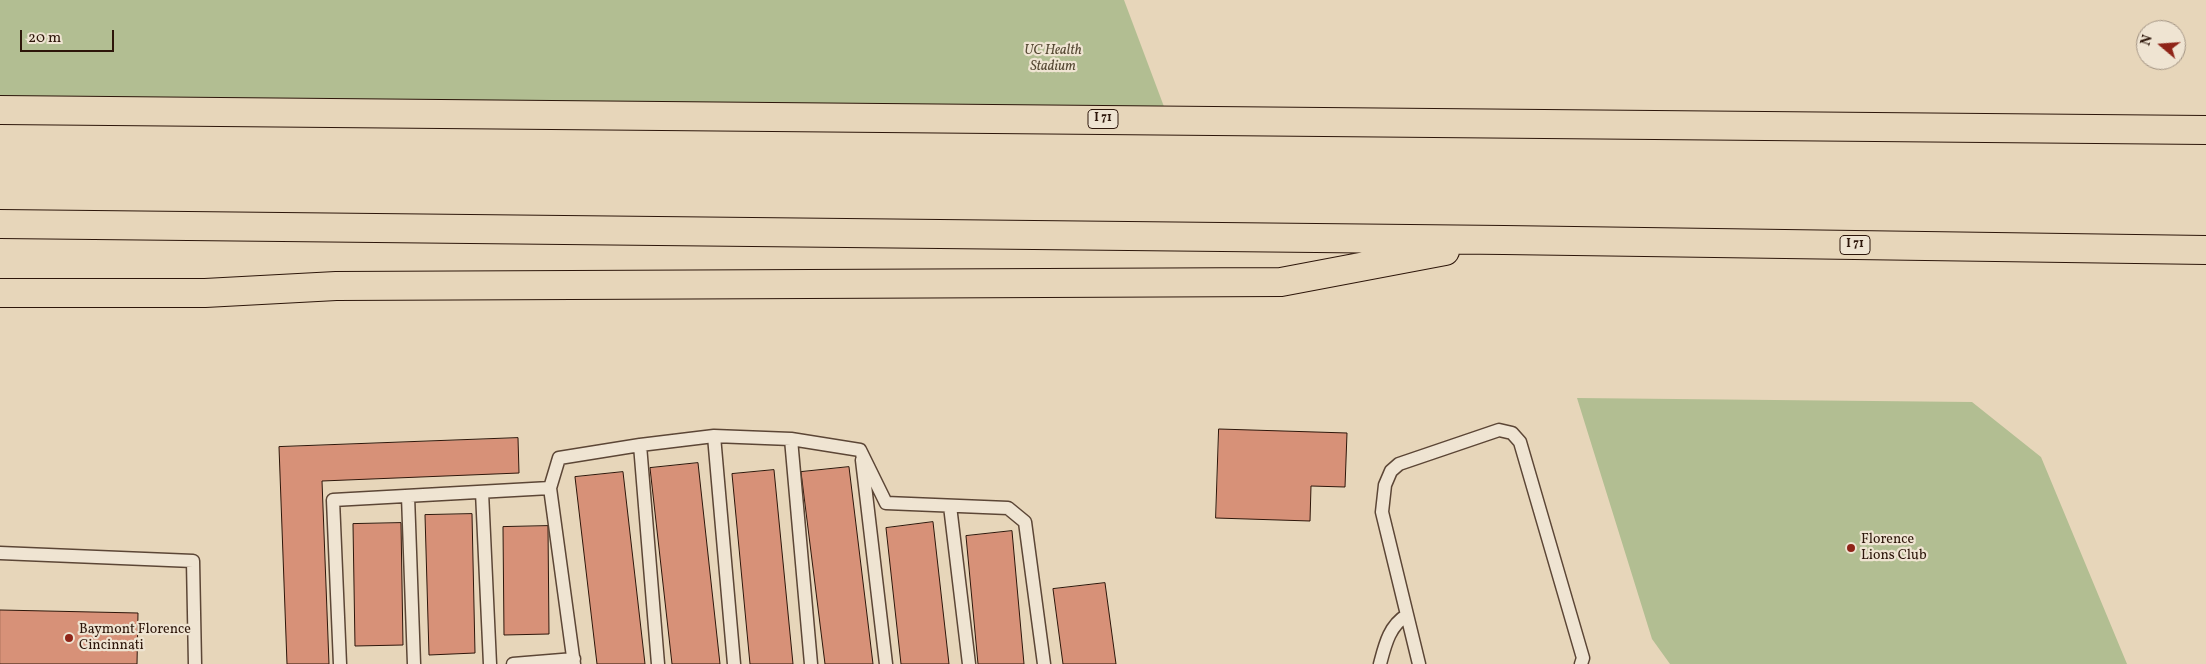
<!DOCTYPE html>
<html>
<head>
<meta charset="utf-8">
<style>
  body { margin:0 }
  #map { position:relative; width:2206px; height:664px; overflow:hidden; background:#e7d6ba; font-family:Vollkorn,serif }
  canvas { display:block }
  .north { position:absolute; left:2136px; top:20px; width:50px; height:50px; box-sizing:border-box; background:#efe4d2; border:1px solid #a19282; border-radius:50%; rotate:288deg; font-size:14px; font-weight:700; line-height:20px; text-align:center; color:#2d160a }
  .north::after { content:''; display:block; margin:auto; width:18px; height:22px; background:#8f2418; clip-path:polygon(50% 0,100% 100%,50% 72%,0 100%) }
  .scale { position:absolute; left:20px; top:30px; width:94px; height:22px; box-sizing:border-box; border:2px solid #2d160a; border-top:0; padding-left:6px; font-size:15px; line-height:18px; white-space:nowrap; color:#2d160a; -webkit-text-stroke:4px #efe4d2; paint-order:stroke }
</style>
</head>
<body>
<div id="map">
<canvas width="2206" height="664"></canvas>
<div class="north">N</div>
<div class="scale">20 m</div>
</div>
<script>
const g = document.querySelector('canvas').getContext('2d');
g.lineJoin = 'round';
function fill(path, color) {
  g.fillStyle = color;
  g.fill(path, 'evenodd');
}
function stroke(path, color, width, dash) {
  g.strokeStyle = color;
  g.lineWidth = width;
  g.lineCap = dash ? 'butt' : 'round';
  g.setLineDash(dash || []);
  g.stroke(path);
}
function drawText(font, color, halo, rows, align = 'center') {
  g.font = font + ' Vollkorn,serif';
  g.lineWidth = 4.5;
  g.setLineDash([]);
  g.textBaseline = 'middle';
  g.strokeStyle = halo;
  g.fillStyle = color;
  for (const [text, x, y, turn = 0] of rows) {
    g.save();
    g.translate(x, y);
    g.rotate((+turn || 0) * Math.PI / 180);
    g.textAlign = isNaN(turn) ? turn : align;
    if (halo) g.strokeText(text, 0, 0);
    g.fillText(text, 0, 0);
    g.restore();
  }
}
const green = new Path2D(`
  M0,0H1124L1169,120L0,110Z
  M1577,398L1972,402L2041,457L2127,664H1670L1652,639Z`);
const building = new Path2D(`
  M1219,429L1347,433L1345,487L1311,486L1310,521L1216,518Z
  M518,438L519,473L322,481L329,664H287L279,447Z
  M698,463L720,664H672L650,468Z
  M849,467L873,664H825L801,472Z
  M774,470L793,664H750L732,474Z
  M623,472L645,664H597L575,477Z
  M472,514L475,653L429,655L425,515Z
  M933,522L949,664H901L886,528Z
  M401,523L403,645L355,646L353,524Z
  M548,526L549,634L504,635L503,527Z
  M1012,531L1024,664H978L966,536Z
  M1105,583L1116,664H1063L1053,589Z
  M0,610L138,613L137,664H0Z`);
const lane = new Path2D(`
  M714,436L734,664
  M791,439L811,664
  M640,445L658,664
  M862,460L886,664
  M550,488L574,664
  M482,492L490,664
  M408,496L414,664
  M950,506L969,664
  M0,553L193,561L195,664
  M340,664L333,500L550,488L559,458L640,445L714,436L791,439L860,450L886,503L1008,508L1025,522L1044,664
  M513,664L574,659
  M1380,664C1385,645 1389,626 1407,615
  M1419,664L1382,512L1385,485L1391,471L1399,464L1499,430L1512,433L1520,442L1583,658L1581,664`);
const highway = new Path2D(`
  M0,110L2206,130
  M0,224L1504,240L2206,250
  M0,293H205L336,286L1281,282L1445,251`);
const markers = [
  [1851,548,5,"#8f2418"],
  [69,638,5,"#8f2418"]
];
const shields = [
  [1103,119,30],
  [1855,245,30]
];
const shieldNames = [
  ["I 71",1103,119],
  ["I 71",1855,245]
];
const parkNames = [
  ["UC Health",1053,51],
  ["Stadium",1053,67]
];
const poiNames = [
  ["Florence",1861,540],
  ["Lions Club",1861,556],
  ["Baymont Florence",79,630],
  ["Cincinnati",79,646]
];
fill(green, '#b2be92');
fill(building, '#d79178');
stroke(building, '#2d160a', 1);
stroke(lane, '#5c4636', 15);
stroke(highway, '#2d160a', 30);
stroke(lane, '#efe4d2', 12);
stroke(highway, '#e7d6ba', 28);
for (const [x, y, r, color] of markers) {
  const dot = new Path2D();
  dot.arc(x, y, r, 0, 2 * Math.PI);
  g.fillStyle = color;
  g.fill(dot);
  stroke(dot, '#efe4d2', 2);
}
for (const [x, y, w] of shields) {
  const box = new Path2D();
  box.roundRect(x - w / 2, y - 9.5, w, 19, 4);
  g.fillStyle = '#efe4d2';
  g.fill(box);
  stroke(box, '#2d160a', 1);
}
drawText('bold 12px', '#2d160a', null, shieldNames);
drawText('italic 14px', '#554833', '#efe4d2', parkNames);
drawText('14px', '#2d160a', '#efe4d2', poiNames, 'left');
</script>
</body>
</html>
